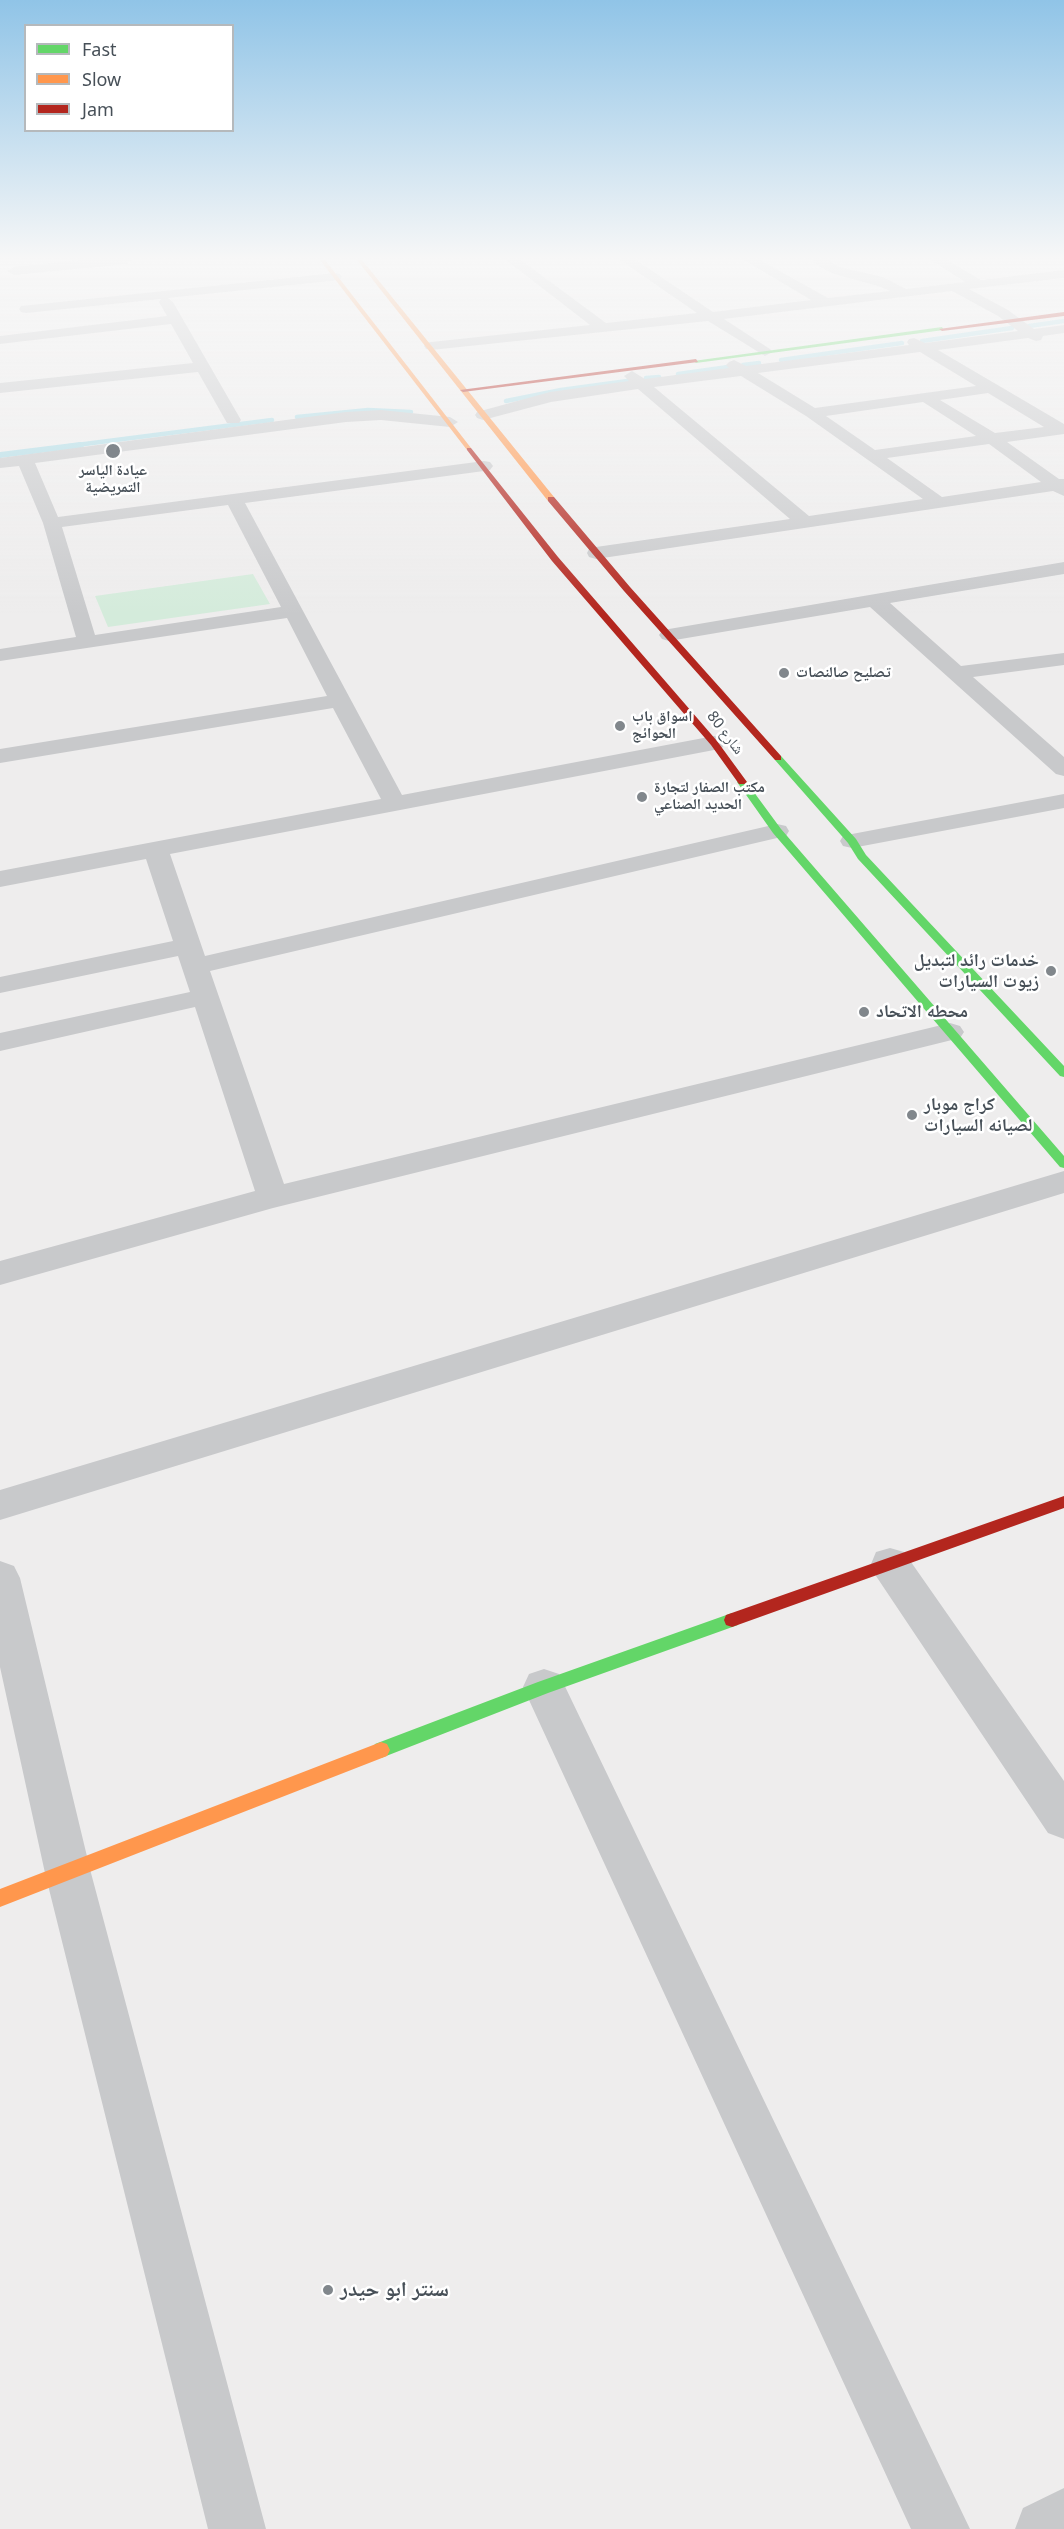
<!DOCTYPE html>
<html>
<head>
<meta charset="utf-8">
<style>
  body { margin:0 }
  #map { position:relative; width:1064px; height:2529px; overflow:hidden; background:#eeeded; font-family:"Noto Sans",sans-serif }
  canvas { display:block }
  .legend { position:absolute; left:24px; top:24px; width:210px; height:108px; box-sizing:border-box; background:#fff; border:2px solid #b5b9bc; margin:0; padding:8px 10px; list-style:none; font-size:18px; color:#475058 }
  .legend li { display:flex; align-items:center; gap:12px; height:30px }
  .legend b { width:30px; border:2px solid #b5b9bc }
</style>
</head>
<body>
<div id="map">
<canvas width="1064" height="2529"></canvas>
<ul class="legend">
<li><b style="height:8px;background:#63d668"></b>Fast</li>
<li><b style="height:8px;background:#ff974d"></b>Slow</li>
<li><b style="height:8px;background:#b3261e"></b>Jam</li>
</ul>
</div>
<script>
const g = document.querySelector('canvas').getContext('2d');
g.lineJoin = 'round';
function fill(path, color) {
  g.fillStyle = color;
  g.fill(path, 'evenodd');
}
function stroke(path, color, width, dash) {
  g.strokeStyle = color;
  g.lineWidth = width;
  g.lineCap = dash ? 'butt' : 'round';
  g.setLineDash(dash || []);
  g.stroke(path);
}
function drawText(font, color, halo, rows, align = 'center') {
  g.font = font + ' "Noto Sans","Noto Naskh Arabic",sans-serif';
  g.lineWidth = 5;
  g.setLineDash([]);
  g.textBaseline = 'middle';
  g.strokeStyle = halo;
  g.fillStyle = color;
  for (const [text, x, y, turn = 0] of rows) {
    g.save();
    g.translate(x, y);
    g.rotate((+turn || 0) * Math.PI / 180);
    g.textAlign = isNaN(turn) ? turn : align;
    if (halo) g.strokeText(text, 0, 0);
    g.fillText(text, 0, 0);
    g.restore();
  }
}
const green = new Path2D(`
  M253,574L270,604L108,627L95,596Z`);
const streamFar1 = new Path2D(`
  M1029,326L1064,321
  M922,341L1012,328
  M781,360L902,343
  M743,365L759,363
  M678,374L728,367
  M646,378L659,377
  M506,401L561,390L627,381
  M297,417L368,410L411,412
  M69,446L272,420`);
const stream = new Path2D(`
  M0,455L81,445`);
const street = new Path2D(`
  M81,260H132L126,264L14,275L7,271L14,267Z
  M506,260H521L606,323L697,313L620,260H636L713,312L811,300L744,260H760L828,298L890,291C866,279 832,280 812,260H828L839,267L883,277L906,289L965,282L931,260H947L981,280L1064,270V278L969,289L1008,310L1034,329L1064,325V333L1043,336L1041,340L1036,341L1028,338L938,350L1064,424V434L1007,442L1059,479H1064V496L1053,491L596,559L589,557L587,553L589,549L596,547L790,519L638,389L551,402L483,420L477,418L475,415L477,412L550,392L629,381L624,376L632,371L645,379L729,368L726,365L729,362L734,360L746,366L909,345L907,342L909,339L914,338L925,343L1018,331L998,316L952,291L724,319L770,349L772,352L765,356L708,321L431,350L426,349L424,346L426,343L431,342L590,325ZM920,352L976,386L815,408L758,373ZM741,376L806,416L923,499L809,516L654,387ZM988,393L1044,427L995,433L940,400ZM923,402L976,436L875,450L826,416ZM989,444L1041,482L942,497L887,458Z
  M335,273L340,274L342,277L340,280L168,298L173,302L241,420L239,423H227L198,372L0,393V383L193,363L171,324L0,344V336L167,316L159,302L161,299L26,313L21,312L19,309L21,306Z
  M381,410L450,417L458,422L450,427L381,420L346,422L35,463L58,517L484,461L490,462L493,466L490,470L484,471L245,503L402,795L714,736L722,738L725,743L722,748L714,750L170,854L205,956L777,824L786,826L789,831L786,836L777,838L210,971L284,1184L950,1023L960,1026L964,1032L960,1038L273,1208L0,1285V1261L255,1191L195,1007L0,1051V1033L190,992L178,956L0,993V977L173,941L146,859L0,887V871L381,799L333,708L0,763V749L327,696L287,618L0,661V649L76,637L43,523L19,466L0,468V458L346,412ZM228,505L281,607L95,635L62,527Z
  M1064,562V574L890,603L961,666L1064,653V665L973,677L1064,757V776L1056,774L870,607L669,641L662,639L659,635L662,631L669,629Z
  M1064,794V808L852,848L843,846L840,841L843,836L852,834Z
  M1064,1171V1193L0,1520V1490Z
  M890,1548L904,1552L1064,1781V1839L1048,1833L876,1576L871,1564L876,1552Z
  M0,1561L14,1566L20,1578L91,1873L266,2529H208L45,1873L0,1667Z
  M544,1669L559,1674L970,2529H911L523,1687L529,1674Z
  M1064,2488V2529H1015L1023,2508Z`);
const fast = new Path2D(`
  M942,327L944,330L696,363L693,361Z
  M775,756H781L856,839L866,855L1064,1066V1077L1060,1076L858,859L848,843L775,760Z
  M739,780H745L781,829L1064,1156V1168L1060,1167L773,833L737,782Z
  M732,1613L738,1615L740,1620L738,1625L548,1693L381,1758L375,1756L372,1750L375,1744L538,1682Z`);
const slow = new Path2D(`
  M325,260L471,448V450H467L320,260Z
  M362,260L554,497V501H548L357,260Z
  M381,1742L387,1744L390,1750L387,1756L0,1907V1889Z`);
const jam = new Path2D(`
  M1064,312V316L942,331L939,329Z
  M696,359L698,362L463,392L460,390Z
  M467,448H471L558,557L717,741L747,782L745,784H739L711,745L552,561L467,450Z
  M548,497H554L630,587L781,756V760H775L624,591L548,501Z
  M1064,1496V1508L732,1627L726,1625L724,1620L726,1615Z`);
const markers = [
  [113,451,8,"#81878c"],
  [784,673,6,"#81878c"],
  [620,726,6,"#81878c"],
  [642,797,6,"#81878c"],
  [1051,971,6,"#81878c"],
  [864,1012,6,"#81878c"],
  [912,1115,6,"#81878c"],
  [328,2290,6,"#81878c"]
];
const farPoinames = [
  ["عيادة الياسر",113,471,"center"],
  ["التمريضية",113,488,"center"],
  ["تصليح صالنصات",796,673],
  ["اسواق باب",632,717],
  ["الحوائج",632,734],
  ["مكتب الصفار لتجارة",654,788],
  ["الحديد الصناعي",654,805]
];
const farStreetnames = [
  ["شارع 80",725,733,52]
];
const poiNames = [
  ["خدمات رائد لتبديل",1039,961,"right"],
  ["زيوت السيارات",1039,982,"right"],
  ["محطه الاتحاد",876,1012],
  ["كراج موبار",924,1105],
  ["لصيانه السيارات",924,1126]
];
const nearPoinames = [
  ["سنتر ابو حيدر",340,2290]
];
fill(green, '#d4ebdb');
stroke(streamFar1, '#acdbe5', 4.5);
stroke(stream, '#acdbe5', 6);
fill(street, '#c8c9cb');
fill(fast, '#63d668');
fill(slow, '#ff974d');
fill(jam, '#b3261e');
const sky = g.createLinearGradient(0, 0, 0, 615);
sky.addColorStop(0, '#90c4e7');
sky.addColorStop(0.42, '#f7f7f7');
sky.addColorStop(1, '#f7f7f700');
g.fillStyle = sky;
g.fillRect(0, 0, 1064, 615);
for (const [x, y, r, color] of markers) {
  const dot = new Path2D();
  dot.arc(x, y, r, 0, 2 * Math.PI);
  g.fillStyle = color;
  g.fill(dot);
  stroke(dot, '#fff', 2);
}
drawText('bold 15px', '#475058', '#fff', farPoinames, 'left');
drawText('15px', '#475058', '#fff', farStreetnames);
drawText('bold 18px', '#475058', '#fff', poiNames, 'left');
drawText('bold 21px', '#475058', '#fff', nearPoinames, 'left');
</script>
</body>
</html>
